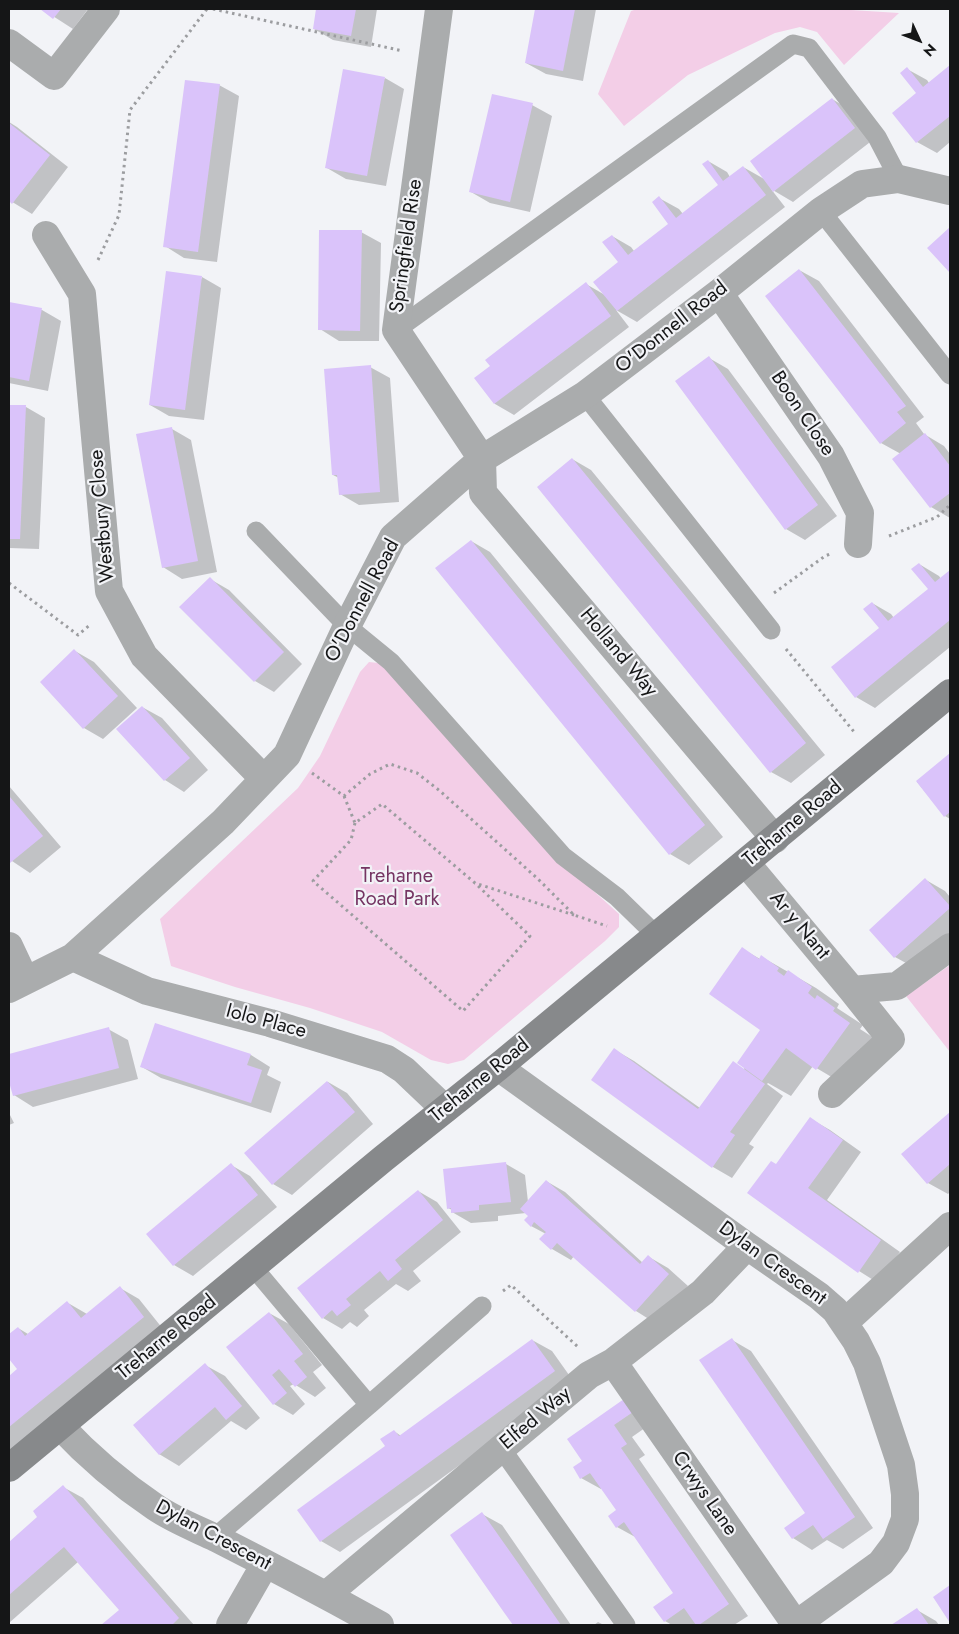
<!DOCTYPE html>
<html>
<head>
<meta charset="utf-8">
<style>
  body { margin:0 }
  #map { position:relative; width:959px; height:1634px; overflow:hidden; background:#f2f3f7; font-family:Jost,sans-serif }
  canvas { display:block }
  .frame { position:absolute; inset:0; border:10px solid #151617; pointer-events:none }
  .north { position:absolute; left:894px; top:15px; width:50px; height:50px; -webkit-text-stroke:4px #f2f3f7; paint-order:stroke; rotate:133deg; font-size:14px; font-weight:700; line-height:20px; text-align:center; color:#151617 }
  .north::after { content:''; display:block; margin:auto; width:18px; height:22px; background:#151617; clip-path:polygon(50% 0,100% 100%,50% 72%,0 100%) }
</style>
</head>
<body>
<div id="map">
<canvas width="959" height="1634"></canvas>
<div class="frame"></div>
<div class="north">N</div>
</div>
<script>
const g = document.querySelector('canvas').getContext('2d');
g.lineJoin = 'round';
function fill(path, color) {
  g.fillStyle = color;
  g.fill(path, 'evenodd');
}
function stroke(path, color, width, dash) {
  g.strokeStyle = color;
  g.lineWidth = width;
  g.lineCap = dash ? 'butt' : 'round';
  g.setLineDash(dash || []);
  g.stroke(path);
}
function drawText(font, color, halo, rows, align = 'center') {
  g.font = font + ' Jost,sans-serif';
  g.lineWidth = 4.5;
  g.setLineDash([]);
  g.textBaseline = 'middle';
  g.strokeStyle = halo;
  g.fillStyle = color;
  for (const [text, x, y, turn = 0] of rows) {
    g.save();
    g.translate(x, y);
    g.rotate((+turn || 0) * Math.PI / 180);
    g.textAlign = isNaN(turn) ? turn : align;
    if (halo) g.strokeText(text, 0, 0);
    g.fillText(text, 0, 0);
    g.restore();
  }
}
const green = new Path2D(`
  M637,9H835L899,13L844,65L817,32L800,27L775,33L688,75L624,126L598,94L631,11Z
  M369,662L387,664L556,857L619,914V927L605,941L464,1060L448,1064L431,1060L382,1032L310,1008L235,987L171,966L160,919L298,788L320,756L360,672Z
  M950,965V1052L906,996Z`);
const shadow = new Path2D(`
  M42,9H88L73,29Z
  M318,9H377L371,47L333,40L314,29Z
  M537,9H596L583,81L546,74L526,63Z
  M950,66V142L937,153L917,142L894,113L918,93L907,69L927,80L929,83Z
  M385,78L404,89L386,186L346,179L327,168Z
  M219,85L239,96L217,262L184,258L165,246Z
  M832,99L851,110L874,139L793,202L771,189L785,207L637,322L616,310L629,327L514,415L495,404L476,379L586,284L605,295L620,262L612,236L631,247L634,251L670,224L659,198L679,209L683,214L720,185L708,161L727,172L730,177L743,167L766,180Z
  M532,105L552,116L530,212L490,203L471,192Z
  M9,122L17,127L68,167L32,214L9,200Z
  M361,232L381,243L379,341H339L320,329Z
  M799,270L819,281L924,417L916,423L924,434L944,446L950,454V518L931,507L894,460L901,454L881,443Z
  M202,277L221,288L204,420L169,416L150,405Z
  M9,303L42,310L61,321L48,391L9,383Z
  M709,358L728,369L837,516L805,540L786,529Z
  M370,367L390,378L399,502L359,505L340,494L339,478L333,475Z
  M9,406L26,407L45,418L39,549L9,548Z
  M172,429L191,440L217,572L182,579L163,567Z
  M572,459L591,470L825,755L791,783L771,772Z
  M471,541L490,552L723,837L689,865L670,854Z
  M919,564L939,576L941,579L950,572V647L875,708L856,697L881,628L872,603L891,614L894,618L929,589Z
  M210,579L229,590L302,664L274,692L255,681Z
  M75,651L94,662L137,708L103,739L84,728L41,682Z
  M142,707L162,718L208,770L184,792L165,780L118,729Z
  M950,754V819L945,816L917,782Z
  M9,786L61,847L30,873L9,859Z
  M926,880L945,891L950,897V936L915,968L895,957L871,930Z
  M743,949L760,959L762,957L816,988L839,1004L837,1008L863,1025L860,1029L877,1040L845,1085L813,1066L791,1096L768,1083L767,1084L783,1096L749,1144L754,1147L732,1178L713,1167L615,1050L634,1061L700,1108L744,1069L762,1030Z
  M156,1024L251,1055L270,1067L267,1075L281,1082L271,1113L161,1078L142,1067Z
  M108,1029L128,1040L138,1079L33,1107L14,1095L9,1077V1055Z
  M328,1082L347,1093L373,1124L292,1195L273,1184Z
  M9,1113L14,1123L9,1125Z
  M950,1113V1192L948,1194L928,1183L903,1154Z
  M811,1119L830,1130L861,1152L827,1200L900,1252L878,1283L859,1271L777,1166Z
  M506,1164L525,1175L528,1202L546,1181L565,1192L643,1263L649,1257L668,1268L688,1286L655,1323L636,1311L574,1256L571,1260L552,1249L546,1234L531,1226L529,1216L526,1213L498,1216V1221L471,1223L452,1212V1210L448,1208Z
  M231,1165L250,1176L277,1207L193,1276L174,1265L148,1234Z
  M418,1191L437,1202L461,1232L413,1271L421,1281L408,1291L396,1284L364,1310L369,1316L357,1327L350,1322L342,1329L323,1318Z
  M120,1288L139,1299L163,1329L9,1453V1378L19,1370L9,1357V1336L18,1328L28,1334L68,1303L87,1314Z
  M269,1313L289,1324L322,1365L313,1372L326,1388L315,1397L294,1384L290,1386L305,1404L293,1415L274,1404L228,1347Z
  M532,1340L552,1351L574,1382L340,1552L321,1541L387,1446L394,1431L401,1436Z
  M732,1340L751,1351L873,1528L843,1549L827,1540L812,1550L793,1538L786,1528L807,1514Z
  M205,1365L225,1376L260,1418L246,1430L231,1421L179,1466L159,1454Z
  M624,1401L652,1423L632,1437L645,1455L639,1459L748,1616L734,1625H697L696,1624L694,1625H672L665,1621L675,1593L637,1538L617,1527L618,1511L602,1488L601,1489L581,1478L584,1461Z
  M63,1487L83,1498L194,1625H103L121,1610L78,1562L9,1623V1543L39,1517Z
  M482,1514L502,1525L571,1625H514L452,1535Z
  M917,1610L936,1621L939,1625H894Z
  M598,1622L604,1625H594Z`);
const building = new Path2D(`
  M40,9H61L53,19Z
  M316,9H356L351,36L313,29Z
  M535,9H575L563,71L525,63Z
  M950,65V116L916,143L892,113L916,93L900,73L907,67L923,87Z
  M343,69L385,77L367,176L325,168Z
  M185,80L220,84L198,252L163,247Z
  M492,94L533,103L510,202L469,192Z
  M832,98L855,128L773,192L750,161Z
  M9,123L50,155L12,204L9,201Z
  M708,160L723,181L743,166L766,195L617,311L593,282L618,262L602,242L612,235L628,255L668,224L652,202L659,196L676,218L718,185L702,164Z
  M950,227V273L927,248Z
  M319,230H362L360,331L318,330Z
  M799,269L906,406L897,412L906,423L880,444L765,296Z
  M166,271L202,276L185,410L149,405Z
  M586,282L611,316L494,404L474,378L490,366L485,360Z
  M9,302L42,308L29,381L9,377Z
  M709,356L818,505L785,530L675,381Z
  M371,365L380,492L339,495L337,475H332L324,369Z
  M9,405H26L20,539H9Z
  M172,427L198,561L162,568L136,434Z
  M925,433L950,466V493L930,508L892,459Z
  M572,458L806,743L770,773L537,487Z
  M471,540L705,825L669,855L435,568Z
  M919,563L935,582L950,570V620L855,698L831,667L879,628L863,609L872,602L888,621L928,589L911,569Z
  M210,577L284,652L254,682L179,607Z
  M74,649L118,696L83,729L40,682Z
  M142,706L190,758L164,781L116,729Z
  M950,753V812L944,817L916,781Z
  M9,796L43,836L10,863L9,861Z
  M925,878L950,906V908L894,958L869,930Z
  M742,947L759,959L761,955L779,968L777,971L784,976L788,970L812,987L808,993L815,999L817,995L835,1008L833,1011L850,1023L816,1070L786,1048L762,1081L737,1063L760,1030L709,994Z
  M155,1023L251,1054L247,1065L262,1070L251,1103L140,1067Z
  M109,1027L119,1068L13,1096L9,1082V1054Z
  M614,1048L698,1109L733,1061L765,1084L730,1132L735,1135L712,1168L591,1080Z
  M327,1081L355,1112L272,1185L244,1153Z
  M950,1112V1164L927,1184L901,1154Z
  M810,1117L843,1140L808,1188L881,1240L858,1273L747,1193L771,1161L776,1164Z
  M506,1162L511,1202L479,1205V1210L451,1213V1208L447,1209L443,1169Z
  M231,1163L258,1195L173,1266L146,1234Z
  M546,1180L640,1264L648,1255L669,1274L635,1312L557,1243L551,1250L539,1239L546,1232L534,1222L531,1227L524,1220L528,1216L520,1209Z
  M418,1190L443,1220L395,1260L402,1269L388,1281L380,1271L346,1299L351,1305L337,1316L332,1310L322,1319L297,1288Z
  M120,1286L144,1317L9,1427V1376L17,1369L9,1359V1334L18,1327L25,1336L67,1301L81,1318Z
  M269,1312L303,1354L294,1361L307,1377L295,1387L279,1369L272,1375L287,1393L273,1405L226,1347Z
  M732,1338L855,1517L823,1539L813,1525L792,1539L784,1528L805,1513L699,1360Z
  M532,1339L555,1371L320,1542L297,1510L385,1446L380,1439L394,1430L399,1436Z
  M205,1363L242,1406L226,1420L215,1407L159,1455L133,1425Z
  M624,1399L633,1412L614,1425L627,1444L621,1448L729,1604L699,1625H696L684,1608L664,1622L653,1607L673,1593L624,1522L616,1528L608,1516L616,1510L590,1473L580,1479L573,1467L582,1461L567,1439Z
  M63,1485L179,1618L172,1625H101L119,1610L64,1547L9,1595V1542L37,1517L33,1511Z
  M482,1512L518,1563L561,1625H513L503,1611L450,1535Z
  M950,1585V1623L933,1597Z
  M917,1608L929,1625H891Z`);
const path = new Path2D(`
  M213,9L403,51
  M98,260L119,215L130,110L207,9
  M889,536L937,517L950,505
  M9,583L78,635L91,624
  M774,593L825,556L830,554
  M786,649L855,733
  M312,773L344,796L370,774L390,764L417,773L440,791L538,879L574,915L607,926
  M344,796L355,823L382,804L475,883L574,915
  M355,823L351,840L313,881L463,1011L530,936L475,883
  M503,1291L511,1285L578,1347`);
const lane = new Path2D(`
  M821,211L950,375
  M396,330L793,44L809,48L877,137L899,179
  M585,395L771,630
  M256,531L347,626L391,662L563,856L617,897L657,936
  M253,1267L369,1405L482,1306
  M501,1448L626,1625
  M214,1538L369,1405`);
const street = new Path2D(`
  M439,9L396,330L482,459L483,493L775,839
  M9,43L54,76L106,9
  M46,235L82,294L109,591L144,656L264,779
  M719,293L831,456L860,513L858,544
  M746,863L852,990
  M9,946L25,980
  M73,957L147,991L270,1023L387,1059L404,1070L445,1109
  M9,989L73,957L223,822L287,755L347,626L393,537L482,459L585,395L719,293L821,211L862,184L899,179L950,191
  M498,1067L747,1246L819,1296L835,1310L856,1341L867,1363L901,1465L905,1494V1519L896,1543L881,1563L795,1625
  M832,1094L891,1039L852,990L897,986L950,947
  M844,1323L950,1226
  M613,1362L796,1625
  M60,1426C88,1456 121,1484 155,1507C174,1520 195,1528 216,1538C271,1566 326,1595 380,1625
  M326,1595L589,1375L613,1362L703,1292L747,1246
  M230,1625L265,1564`);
const secondary = new Path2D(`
  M9,1468L384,1158L498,1067L950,693`);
const streetNames = [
  ["Springfield Rise",407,246,-82],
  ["O'Donnell Road",672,328,-38],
  ["Boon Close",802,414,56],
  ["Westbury Close",103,516,-95],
  ["O'Donnell Road",363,601,-62],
  ["Holland Way",618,653,50],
  ["Treharne Road",793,824,-40],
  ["Ar y Nant",799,926,50],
  ["Iolo Place",266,1022,15],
  ["Treharne Road",480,1081,-39],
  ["Dylan Crescent",772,1264,36],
  ["Treharne Road",167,1338,-39],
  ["Elfed Way",536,1419,-40],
  ["Crwys Lane",704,1494,55],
  ["Dylan Crescent",213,1536,28]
];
const parkNames = [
  ["Treharne",397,877],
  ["Road Park",397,900]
];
fill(green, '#f3cee7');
fill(shadow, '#0003');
fill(building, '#dac3fa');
stroke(path, '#9c9da0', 3, [2.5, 4]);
stroke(lane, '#aaacad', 19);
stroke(street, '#aaacad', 28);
stroke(secondary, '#87898b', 28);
drawText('20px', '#151617', '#f2f3f7', streetNames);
drawText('20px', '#753563', '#f2f3f7', parkNames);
</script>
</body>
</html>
